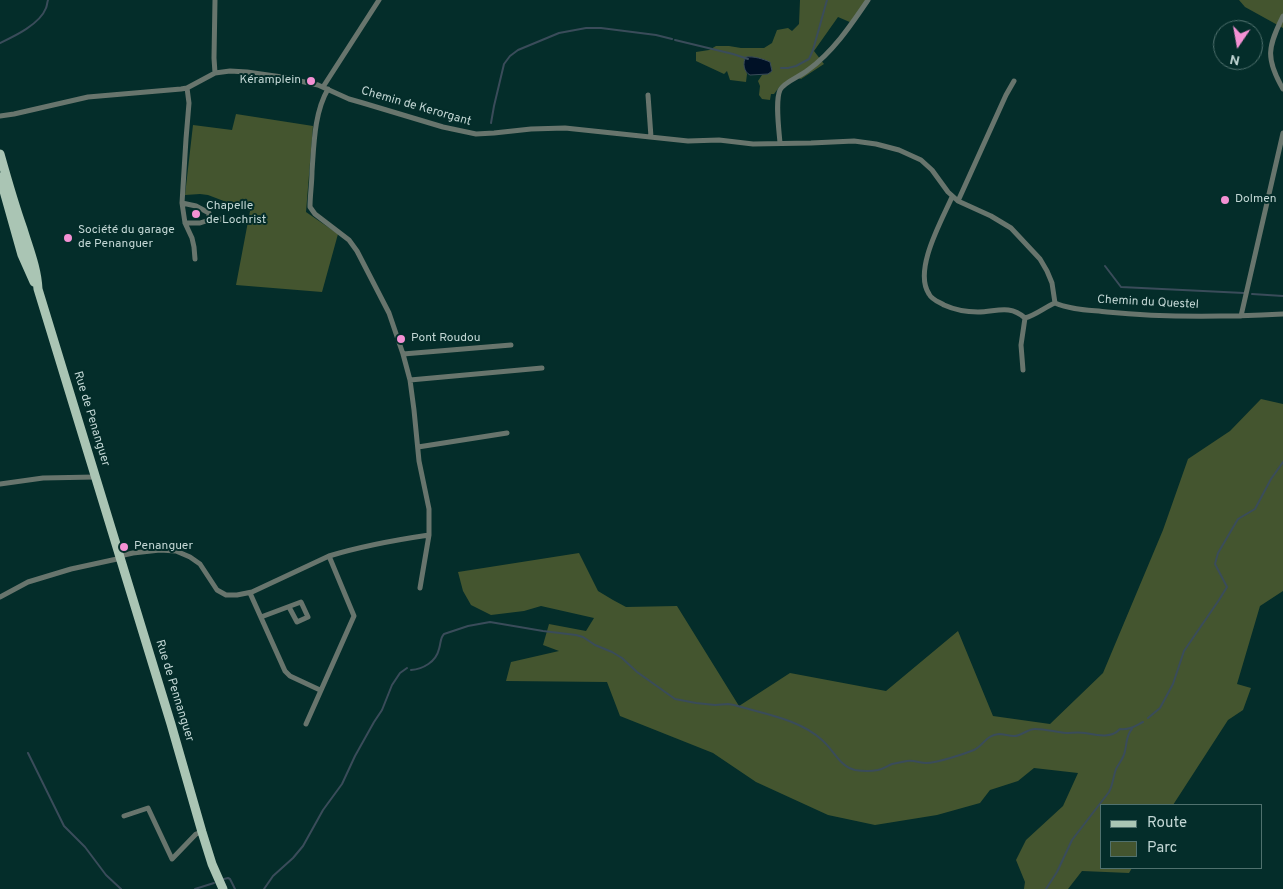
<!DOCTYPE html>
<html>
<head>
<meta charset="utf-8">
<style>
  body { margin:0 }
  #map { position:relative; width:1283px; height:889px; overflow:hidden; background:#042d2a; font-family:Overpass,sans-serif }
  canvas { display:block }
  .legend { position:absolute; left:1100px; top:804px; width:162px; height:65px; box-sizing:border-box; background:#042d2a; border:1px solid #50716e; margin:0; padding:6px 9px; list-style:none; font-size:15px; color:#c3d7d5 }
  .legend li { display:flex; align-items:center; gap:10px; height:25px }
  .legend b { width:25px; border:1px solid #50716e }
  .north { position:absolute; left:1213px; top:20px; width:50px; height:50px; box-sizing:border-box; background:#042d2a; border:1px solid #50716e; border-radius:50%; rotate:192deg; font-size:14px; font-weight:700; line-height:20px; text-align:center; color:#c3d7d5 }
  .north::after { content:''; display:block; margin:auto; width:18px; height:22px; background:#f491d4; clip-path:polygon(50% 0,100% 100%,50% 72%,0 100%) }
</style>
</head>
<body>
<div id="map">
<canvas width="1283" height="889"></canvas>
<ul class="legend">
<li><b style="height:6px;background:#aac5b4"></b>Route</li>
<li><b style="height:14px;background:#44552f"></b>Parc</li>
</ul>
<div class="north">N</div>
</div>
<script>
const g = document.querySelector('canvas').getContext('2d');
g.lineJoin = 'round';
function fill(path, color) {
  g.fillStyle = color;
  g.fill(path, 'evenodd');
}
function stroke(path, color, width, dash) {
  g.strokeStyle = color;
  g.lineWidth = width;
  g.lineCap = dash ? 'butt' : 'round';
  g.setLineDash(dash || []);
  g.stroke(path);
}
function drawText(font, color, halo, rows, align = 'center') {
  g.font = font + ' Overpass,sans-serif';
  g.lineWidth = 4;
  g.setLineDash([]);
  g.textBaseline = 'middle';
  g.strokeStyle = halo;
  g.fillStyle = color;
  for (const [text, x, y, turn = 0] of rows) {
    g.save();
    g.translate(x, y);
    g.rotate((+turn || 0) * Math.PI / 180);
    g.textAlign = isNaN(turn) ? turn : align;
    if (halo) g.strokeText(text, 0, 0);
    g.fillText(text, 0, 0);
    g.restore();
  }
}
const green = new Path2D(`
  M800,0H866L852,23L838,17L814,51L824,64L801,79L795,77L780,86L774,94H771L770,100L762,99L759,95L760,86L758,81L762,75L768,74L772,71L770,62L750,57L745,68L747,74L746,82L730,80L727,71L724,74L696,61V52L709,50L716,46H729L741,48H764L772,43L777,30L788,28L792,31L799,24Z
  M1239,0H1283V28L1245,7Z
  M236,114L313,126L306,212L338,234L322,292L236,285L250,211L208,195L200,194L185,195L193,125L232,130Z
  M1261,399L1283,404V591L1260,606L1237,684L1251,688L1243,710L1228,720L1173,805H1102V868H1132L1129,873L1082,871L1068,889H1024L1025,882L1016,860L1026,840L1063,806L1078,773L1034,768L1018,781L990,790L980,803L937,815L875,825L828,815L756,782L713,753L620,716L607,682L506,681L511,662L559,651L543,645L549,624L586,631L594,618L541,606L524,611L491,615L471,605L463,591L458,572L579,553L598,591L613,600L626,607L677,606L739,706L790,673L886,691L958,631L993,716L1050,724L1103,673L1163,530L1188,459L1230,431Z`);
const water = new Path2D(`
  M746,57C754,56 763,59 770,62L772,71L768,74L750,75C744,72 742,63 746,57Z`);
const stream = new Path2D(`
  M675,40L733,54L748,59
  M0,43C15,36 40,24 46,8C47,6 47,3 48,0
  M781,68H788L796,66L809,59L813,50L827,0
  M491,123L494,106L504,64L510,56L518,50L559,33L586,28H601L656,35L672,39
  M1105,266L1121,287L1244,293
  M1252,294L1283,296
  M411,670C423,669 436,662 439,649C441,643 440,638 444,634L468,626L490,622L543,631L576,635L583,637L595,645L612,652L622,658L637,672L675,699L696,703L715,705L728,704L734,705C764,714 799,719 822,740C833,749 840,767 855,770C862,771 872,771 878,770C883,769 887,766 892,764C897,763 902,762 907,761C914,760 920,763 926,763C937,763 964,754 974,750C984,745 986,735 999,734C1004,734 1009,736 1014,736C1022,736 1027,729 1035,729C1046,729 1055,732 1066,733C1072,733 1078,732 1085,733C1096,735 1111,739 1120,729C1130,730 1135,726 1143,722
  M1148,718L1160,708L1173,684L1184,651L1219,600L1227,587L1215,564L1218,553L1238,519L1255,509L1271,479L1283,462
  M28,753L64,826L85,847L106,875L121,889
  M224,879L228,878L230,879L235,889
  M195,889L214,883
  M264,889L273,876L293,858L303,846L323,810L342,784L355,756L374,722L382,710L392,685L400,673L407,668
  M1046,889L1057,872L1072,840L1109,792C1113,785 1113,777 1116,769C1119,763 1124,758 1125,751C1127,743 1126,735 1132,729`);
const street = new Path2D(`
  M1283,16C1268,47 1265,58 1283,89
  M215,73L214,58L215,0
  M323,87L379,0
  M328,89C314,113 314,145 312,171C312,183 310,195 310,207L315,214L349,240L357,251L389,313L403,354L410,380L414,410L419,461L429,509V535L420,588
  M648,95L651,137
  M0,116L14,114L88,97L181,89L187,88L215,73L230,71L247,72L282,77L318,85L349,99L363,103L443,127L476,134L494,133L531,129L565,128L688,141L719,140L753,144L811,143L854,141L876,144L899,150L921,160L932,170L948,192L958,201L991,216L1011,228L1040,259L1047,271L1052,283L1055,303
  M780,143C779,130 775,101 780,90C784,82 801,76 808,70C833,52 851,25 868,0
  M952,197C942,220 913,270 929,294C932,300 939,302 944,305C955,310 966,312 978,312C996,312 1009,304 1025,318
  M958,201L1006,95L1014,81
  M182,203L185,223H200L209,220V213L196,206L182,203L186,139L189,103L187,88
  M209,220L223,219
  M185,223L192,238L194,247L195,259
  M1241,316L1283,133
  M1025,318C1036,315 1045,307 1055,303C1071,310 1090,310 1107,312C1166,318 1224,317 1283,314
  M403,354L511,345
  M1023,370L1021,345L1025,318
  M410,380L542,368
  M418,447L507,433
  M0,484L43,478L95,477
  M250,593L285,671L290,676L320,690
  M0,597L28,582L71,569L117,559L124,555L133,553L160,550L176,551L190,557L200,564L217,590L226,595H237L252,592L329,556C362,546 395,540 429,535
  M261,617L301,602L308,617L297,622L289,607
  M306,724L354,616L329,556
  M124,816L148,808L172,859L196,834L202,832`);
const primary = new Path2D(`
  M0,154C7,179 14,204 23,229C29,249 37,268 38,289L171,724L202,832L212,864L223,889
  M0,177L22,255L34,282`);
const markers = [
  [311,81,5,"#f491d4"],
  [1225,200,5,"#f491d4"],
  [196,214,5,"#f491d4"],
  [68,238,5,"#f491d4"],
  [401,339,5,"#f491d4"],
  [124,547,5,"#f491d4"]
];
const poiNames = [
  ["Kéramplein",301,81,"right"],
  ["Dolmen",1235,200],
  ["Chapelle",206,207],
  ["de Lochrist",206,221],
  ["Société du garage",78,231],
  ["de Penanguer",78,245],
  ["Pont Roudou",411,339],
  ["Penanguer",134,547]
];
const streetNames = [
  ["Chemin de Kerorgant",416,107,16],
  ["Chemin du Questel",1148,303,3],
  ["Rue de Penanguer",91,419,73],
  ["Rue de Pennanguer",174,691,73]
];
fill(green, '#44552f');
fill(water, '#001126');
stroke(water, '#3a4c5a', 1);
stroke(stream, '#3a4c5a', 2);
stroke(street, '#68756d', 5);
stroke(primary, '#aac5b4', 9);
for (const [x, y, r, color] of markers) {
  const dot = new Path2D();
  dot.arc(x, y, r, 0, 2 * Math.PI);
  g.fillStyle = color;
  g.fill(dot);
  stroke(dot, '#042d2a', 2);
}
drawText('12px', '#c3d7d5', '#042d2a', poiNames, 'left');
drawText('12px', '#c3d7d5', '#042d2a', streetNames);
</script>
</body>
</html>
